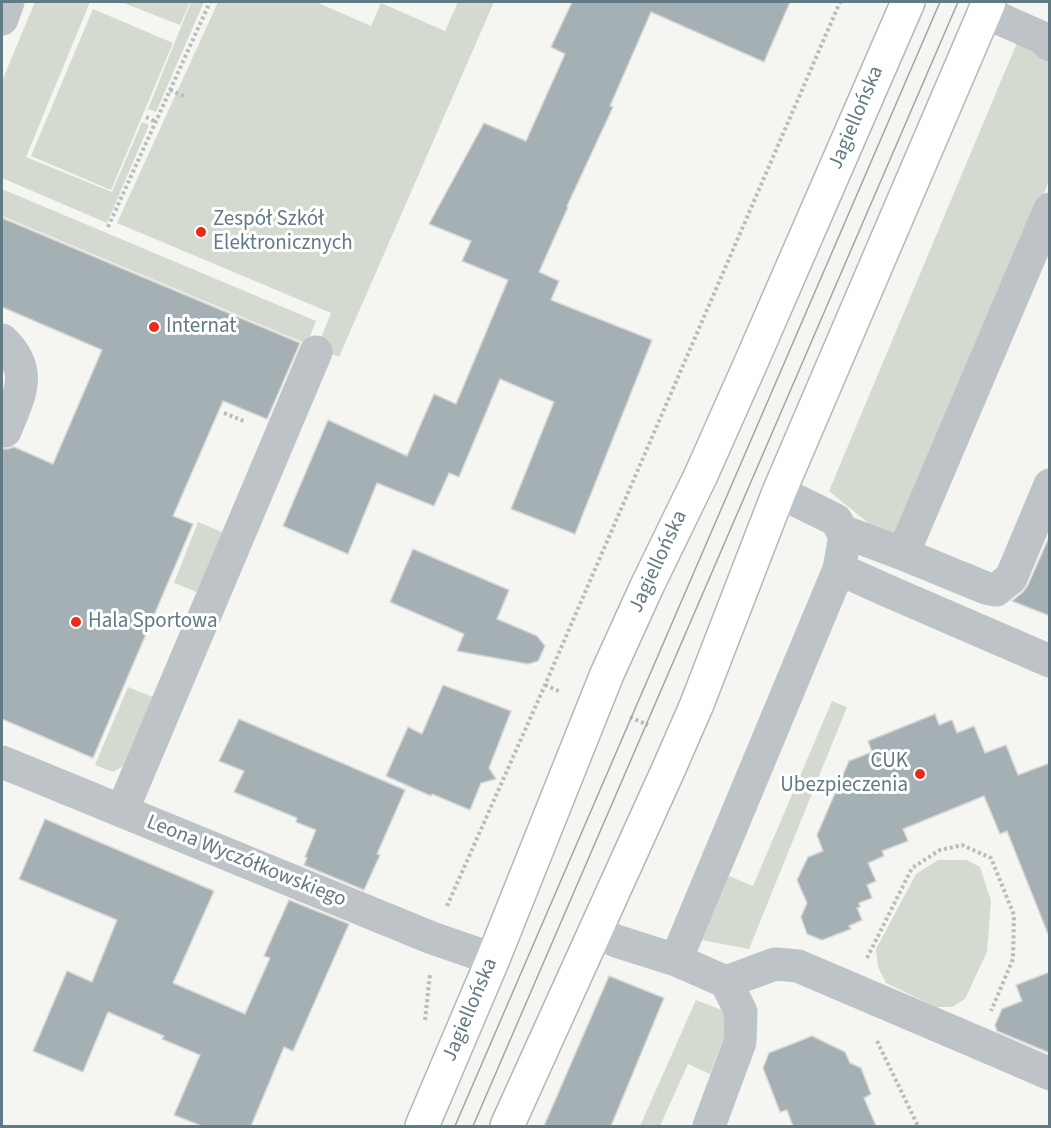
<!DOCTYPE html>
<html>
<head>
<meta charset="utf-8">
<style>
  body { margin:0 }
  #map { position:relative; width:1051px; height:1128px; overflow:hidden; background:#f5f5f1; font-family:"Source Sans 3",sans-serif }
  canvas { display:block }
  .frame { position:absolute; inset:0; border:3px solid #627a84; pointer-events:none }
</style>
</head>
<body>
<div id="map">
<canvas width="1051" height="1128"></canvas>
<div class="frame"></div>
</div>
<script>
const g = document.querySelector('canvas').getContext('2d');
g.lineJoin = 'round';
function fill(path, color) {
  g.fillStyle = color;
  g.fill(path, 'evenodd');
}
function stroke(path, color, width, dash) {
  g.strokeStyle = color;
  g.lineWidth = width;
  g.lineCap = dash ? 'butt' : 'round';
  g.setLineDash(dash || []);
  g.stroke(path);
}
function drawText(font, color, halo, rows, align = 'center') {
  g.font = font + ' "Source Sans 3",sans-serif';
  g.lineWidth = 6;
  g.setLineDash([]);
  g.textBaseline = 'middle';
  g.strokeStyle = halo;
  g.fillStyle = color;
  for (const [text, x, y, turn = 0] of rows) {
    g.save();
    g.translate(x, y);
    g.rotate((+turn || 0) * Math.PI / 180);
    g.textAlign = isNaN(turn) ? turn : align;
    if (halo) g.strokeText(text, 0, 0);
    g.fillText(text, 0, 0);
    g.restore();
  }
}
const green = new Path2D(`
  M35,2H90L26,157L112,192L142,122L149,125L107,223L2,178V81Z
  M121,2H190L180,25Z
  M191,2H204L156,112L148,109Z
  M218,2H316L371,26L381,3L445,31L458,2H494L339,357L317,348L331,313L117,223Z
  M93,9L173,43L111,190L31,156Z
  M1019,38L1049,61V181L895,545L829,491Z
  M2,189L316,321L307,344L2,216Z
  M198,522L222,532L197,592L174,583Z
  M128,687L153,697L123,766L113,772L95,765Z
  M832,701L847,707L749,949L702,940L729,876L753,886Z
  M938,860H966L980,867L991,901L987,952L965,999L952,1007H936L886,983L878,967L876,949L916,874Z
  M696,1000L724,1011L727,1029L710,1074L688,1064L660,1126H640Z`);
const building = new Path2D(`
  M572,2H790L764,62L651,12L610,106L613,107L567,206L568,207L539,272L559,281L551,300L652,340L575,534L511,509L554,402L500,379L459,477L449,473L434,506L377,483L348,554L283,526L328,420L407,456L434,394L456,404L508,280L462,261L471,241L429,224L484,123L526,141L565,54L551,47Z
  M2,218L300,343L267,419L223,401L173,516L193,524L93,758L2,719V449H8L14,447L53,464L102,350L2,307Z
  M1050,535V616L1012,601L1023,592L1028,585Z
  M413,549L509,590L497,619L537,636L545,646L538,661L528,664L457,651L464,634L390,602Z
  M443,685L511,711L489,768L496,779L481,783L470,810L432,794L431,796L386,776L408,727L422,734Z
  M935,714L939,725L952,720L957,733L974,726L985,753L1006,745L1018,775L1050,763V934H1048L1007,831L1000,834L984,796L903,829L908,841L882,851L884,856L868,863L876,881L867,885L872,898L859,903L860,907L857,908L862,920L849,926L851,929L822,940L807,934L801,917L807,903L797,880L808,857L823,851L817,835L849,761L872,752L868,741Z
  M239,719L405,790L377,854L380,855L364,890L304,865L307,858L305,857L316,830L296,822L297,818L234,792L244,771L219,761Z
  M45,819L214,891L173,983L245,1014L270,958L264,956L289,900L349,924L293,1051L284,1047L251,1126H202L174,1115L200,1055L162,1039L164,1036L108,1012L83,1072L33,1051L67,971L92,982L117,920L19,879Z
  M1050,972V1053L997,1031L995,1025L1002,1009L1022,1001L1016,985Z
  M609,976L664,998L611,1126H544Z
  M812,1036L845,1052L850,1063L861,1068L871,1094L864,1098L876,1126H793L787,1110L780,1112L763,1068L769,1053Z`);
const path = new Path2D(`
  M170,90L184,96
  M146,117L156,122
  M108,227L210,2
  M224,413L246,422
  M545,685L561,692
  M630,717L648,725
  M447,906L545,685L840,2
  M867,958L912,868L940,850L962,845L991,858L1014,915L1013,959L991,1011
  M425,1020L430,974
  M877,1041L918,1126`);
const minor = new Path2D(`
  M984,12L1043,38L1050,45
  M2,19L8,2
  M2,340C35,371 19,396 5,431
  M842,531L903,554L1050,209
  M903,554L986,588L996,590L1011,578L1050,485
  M839,569L888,591L1050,661
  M2,762L432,938L493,959
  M122,811L316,352
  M595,930L616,941L676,960L726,982L741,1012L740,1042L709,1126
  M676,960L839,569L845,536L836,520L779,492
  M726,982L775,964L798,966L1002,1053L1050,1074`);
const major = new Path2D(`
  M422,1126L493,959L607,674L647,586L701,475L753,358L908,2
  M507,1126L670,766L697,704L779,492L989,2`);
const tram = new Path2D(`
  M455,1126L940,2
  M473,1126L958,2`);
const markers = [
  [201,232,6,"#ec2a1a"],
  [154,327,6,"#ec2a1a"],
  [76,622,6,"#ec2a1a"],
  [920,774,6,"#ec2a1a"]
];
const streetNames = [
  ["Jagiellońska",857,118,-67],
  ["Jagiellońska",659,562,-65],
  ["Leona Wyczółkowskiego",246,862,22],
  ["Jagiellońska",471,1010,-67]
];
const poiNames = [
  ["Zespół Szkół",213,220],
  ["Elektronicznych",213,244],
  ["Internat",166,327],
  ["Hala Sportowa",88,622],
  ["CUK",908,762,"right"],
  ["Ubezpieczenia",908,786,"right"]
];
fill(green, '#d5dad0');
fill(building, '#a4b0b4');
stroke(building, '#d6d6d4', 1.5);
stroke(major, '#b0b7ba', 36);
stroke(path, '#b7bcbd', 4, [3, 3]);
stroke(minor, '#bdc3c6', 33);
stroke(major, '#fff', 33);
stroke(tram, '#9ca6aa', 1.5);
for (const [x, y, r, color] of markers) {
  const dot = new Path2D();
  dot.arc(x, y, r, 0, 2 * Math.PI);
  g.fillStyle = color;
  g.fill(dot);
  stroke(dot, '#fff', 2);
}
drawText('21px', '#627a84', '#fff', streetNames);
drawText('21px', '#627a84', '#fff', poiNames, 'left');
</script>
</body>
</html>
